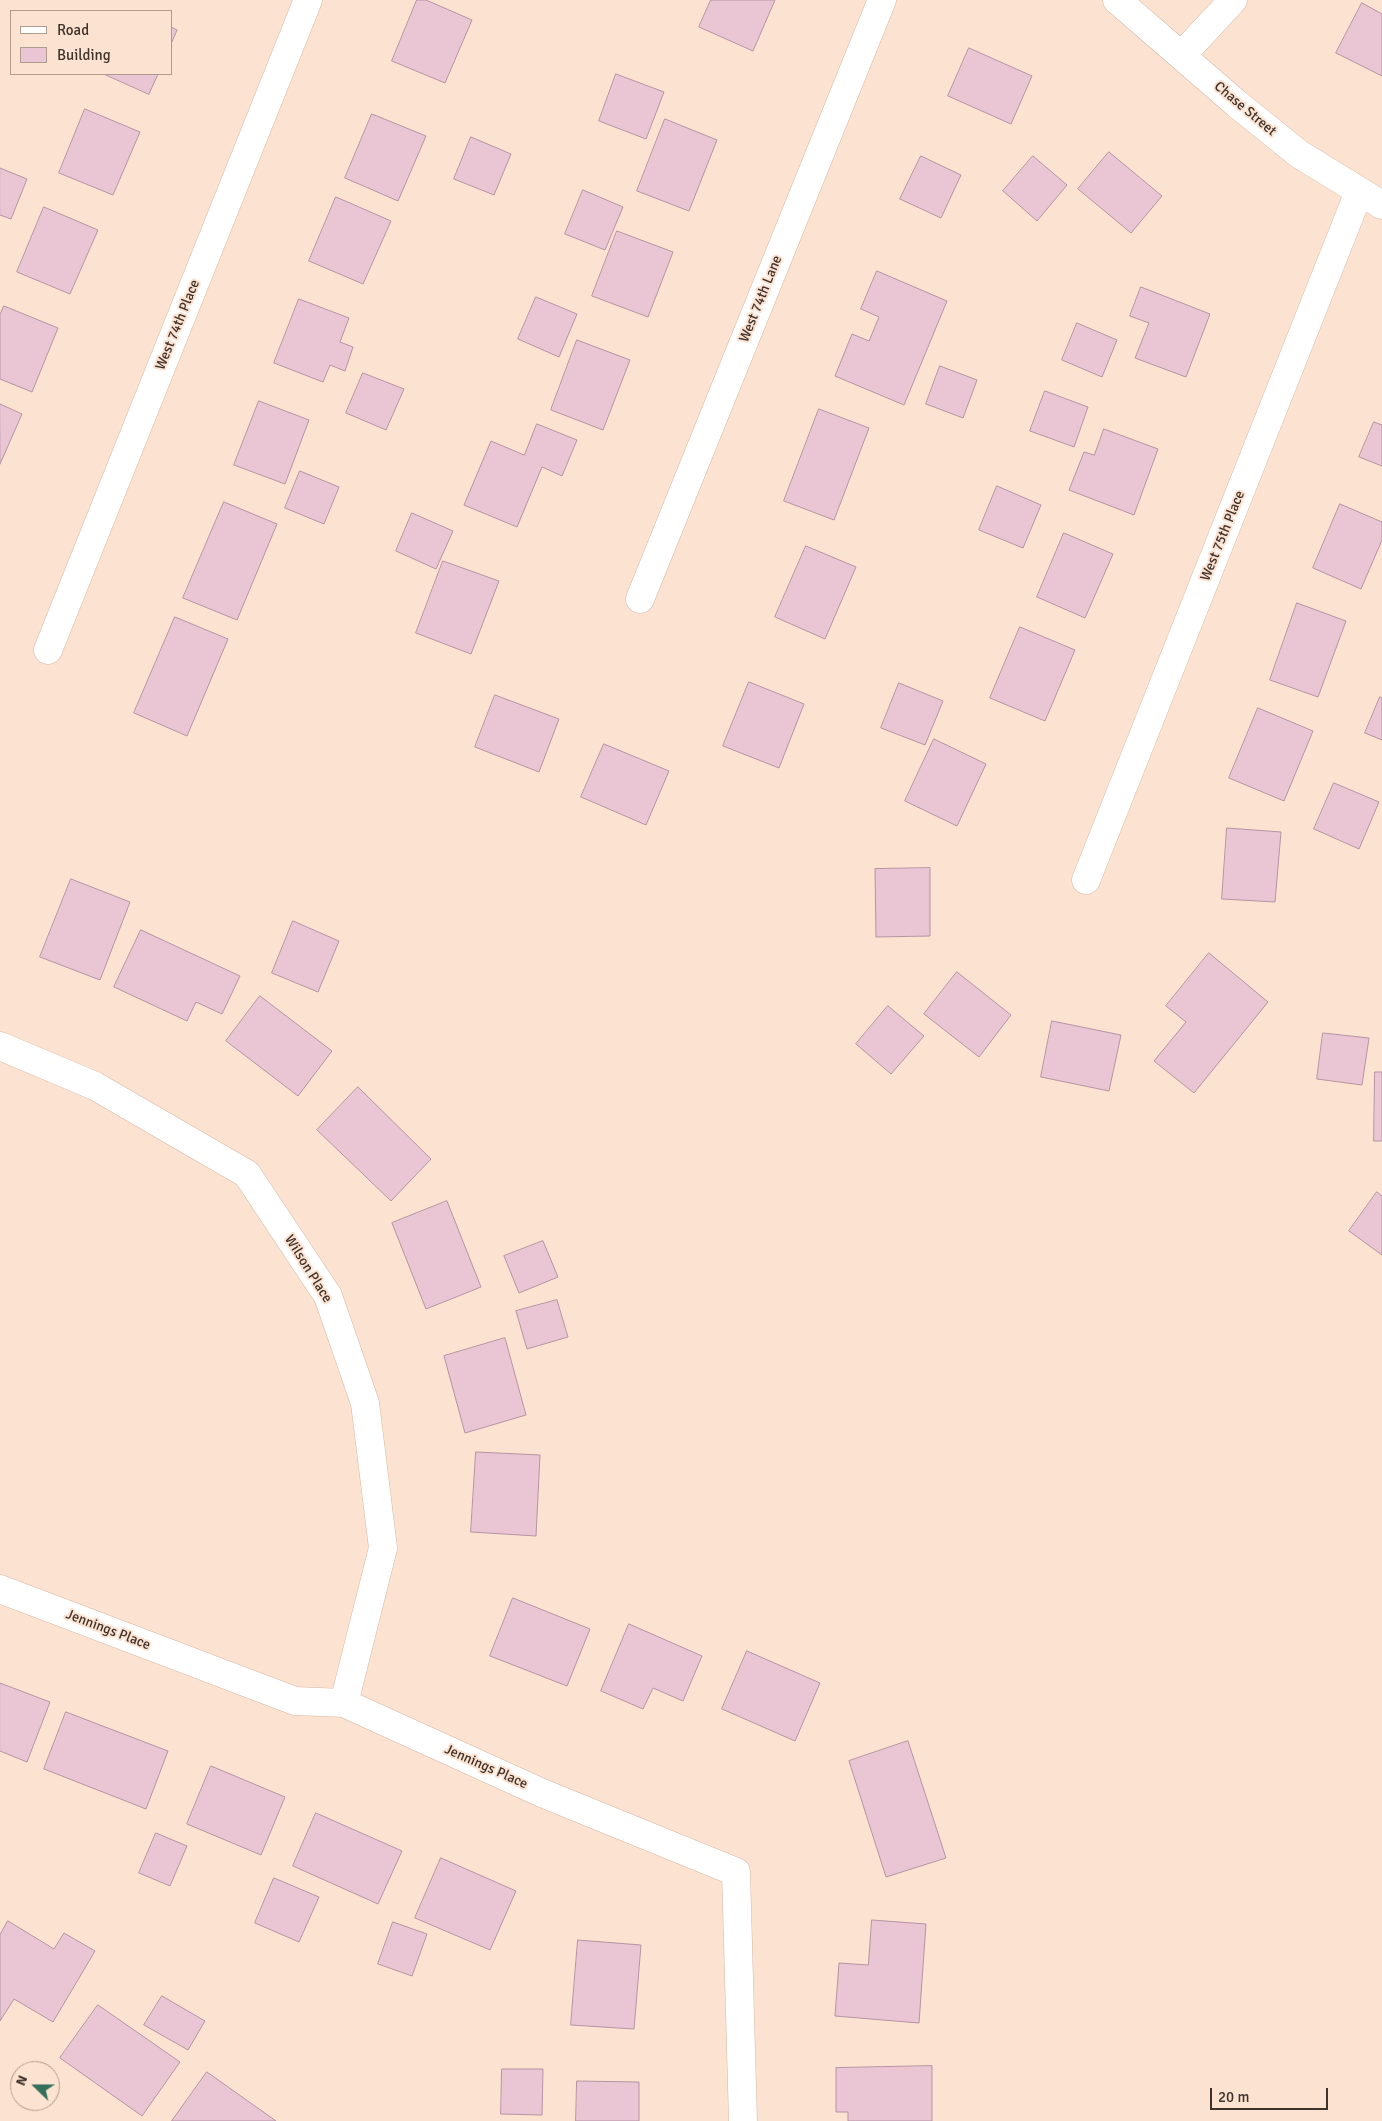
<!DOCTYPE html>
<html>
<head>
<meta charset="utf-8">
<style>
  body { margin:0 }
  #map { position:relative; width:1382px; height:2121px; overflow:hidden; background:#fce2d1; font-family:Signika,sans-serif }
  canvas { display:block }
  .legend { position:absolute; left:10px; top:10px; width:162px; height:65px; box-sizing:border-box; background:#fce2d1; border:1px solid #b09c8e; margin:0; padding:6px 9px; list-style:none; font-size:15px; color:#3f322a }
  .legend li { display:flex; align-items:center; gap:10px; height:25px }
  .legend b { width:25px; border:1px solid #b09c8e }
  .north { position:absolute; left:10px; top:2061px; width:50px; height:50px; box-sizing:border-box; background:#fce2d1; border:1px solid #b09c8e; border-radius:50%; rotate:292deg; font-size:14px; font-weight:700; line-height:20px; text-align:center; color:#3f322a }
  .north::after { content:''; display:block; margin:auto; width:18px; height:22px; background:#32705c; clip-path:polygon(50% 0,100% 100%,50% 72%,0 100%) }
  .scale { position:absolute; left:1210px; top:2088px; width:118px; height:22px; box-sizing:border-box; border:2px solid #3f322a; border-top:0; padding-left:6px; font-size:15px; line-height:18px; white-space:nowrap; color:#3f322a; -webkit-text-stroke:4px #fce2d1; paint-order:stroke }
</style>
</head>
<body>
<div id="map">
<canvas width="1382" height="2121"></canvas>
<ul class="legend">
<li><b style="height:6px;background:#fff"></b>Road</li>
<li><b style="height:14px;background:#eac6d5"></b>Building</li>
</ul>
<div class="north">N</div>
<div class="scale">20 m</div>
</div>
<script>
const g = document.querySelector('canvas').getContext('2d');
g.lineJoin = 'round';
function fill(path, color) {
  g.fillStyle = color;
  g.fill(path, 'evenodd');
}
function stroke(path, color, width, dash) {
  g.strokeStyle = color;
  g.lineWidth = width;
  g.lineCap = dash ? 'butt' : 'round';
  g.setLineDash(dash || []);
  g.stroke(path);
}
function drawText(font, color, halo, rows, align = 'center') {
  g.font = font + ' Signika,sans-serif';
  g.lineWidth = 4;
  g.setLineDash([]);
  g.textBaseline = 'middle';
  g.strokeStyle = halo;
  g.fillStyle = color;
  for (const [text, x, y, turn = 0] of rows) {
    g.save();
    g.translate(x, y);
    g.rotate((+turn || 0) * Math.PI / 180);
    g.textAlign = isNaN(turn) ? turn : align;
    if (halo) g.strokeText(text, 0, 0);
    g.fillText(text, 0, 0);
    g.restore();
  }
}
const building = new Path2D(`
  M417,0H426L472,20L445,83L392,61Z
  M711,0H775L753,51L699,27Z
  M1362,3L1382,14V76L1336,53Z
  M171,27L177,30L171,44Z
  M969,48L1032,76L1011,124L948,96Z
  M104,74H158L149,94Z
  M616,74L664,92L646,139L599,121Z
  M85,109L140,132L113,195L59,173Z
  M372,114L426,136L398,201L345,178Z
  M665,119L717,140L689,211L637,191Z
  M471,137L511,154L494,195L454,179Z
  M1109,152L1162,196L1131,233L1078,189Z
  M921,156L961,175L941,218L900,199Z
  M1033,156L1067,185L1037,221L1003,191Z
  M0,168L27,179L11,219L0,215Z
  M583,190L623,207L605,250L565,234Z
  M336,197L391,221L363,284L309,261Z
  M44,207L98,230L70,294L17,272Z
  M617,231L673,252L648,317L592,296Z
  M877,271L947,301L904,405L835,376L852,334L869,341L879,317L861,309Z
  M1141,287L1210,314L1186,377L1135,358L1149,323L1130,316Z
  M536,297L577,314L559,357L518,339Z
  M299,299L349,318L340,342L353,347L345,371L330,365L323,382L274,363Z
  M4,306L58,328L32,392L0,379V315Z
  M1077,323L1117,340L1102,377L1062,360Z
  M577,340L630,360L603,430L551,410Z
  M940,366L977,380L963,418L926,404Z
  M363,373L404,389L386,430L346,413Z
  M1045,391L1088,407L1074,447L1030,431Z
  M259,401L309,420L285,484L234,465Z
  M0,404L22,414L0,464Z
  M819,409L869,428L834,520L784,501Z
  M1374,422L1382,425V466L1359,457Z
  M537,424L577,440L562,476L542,467L517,527L464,505L491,441L524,455Z
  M1104,429L1158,449L1134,515L1069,490L1084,452L1094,455Z
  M300,471L339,487L324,524L285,508Z
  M997,486L1041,505L1023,548L979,530Z
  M224,502L277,524L237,620L183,598Z
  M1340,504L1382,522V540L1361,589L1313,568Z
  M412,513L453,531L436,569L396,551Z
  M1064,533L1113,554L1085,618L1037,597Z
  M806,546L856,567L825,639L775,617Z
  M443,561L499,581L471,654L416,633Z
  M1297,603L1346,621L1318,697L1270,680Z
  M175,617L228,639L187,736L134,713Z
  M1020,627L1075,650L1045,721L990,698Z
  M749,682L804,704L779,768L723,746Z
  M899,683L943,701L925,745L881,728Z
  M495,695L559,719L539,772L475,747Z
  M1380,697L1382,698V740L1365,733Z
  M1258,708L1313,731L1284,801L1229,778Z
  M934,739L986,764L957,826L905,801Z
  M604,744L669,771L646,825L581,797Z
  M1334,783L1379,802L1359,849L1314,829Z
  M1227,828L1281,832L1275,902L1222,899Z
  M930,868V936L876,937L875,869Z
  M71,879L130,902L100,980L40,957Z
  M293,921L339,941L318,992L272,973Z
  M141,930L240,976L222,1014L196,1002L187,1021L114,987Z
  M1209,953L1268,1002L1194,1093L1154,1061L1186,1022L1166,1006Z
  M957,972L1011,1015L979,1057L924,1014Z
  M260,996L332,1051L298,1096L226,1041Z
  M888,1006L924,1036L891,1074L856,1044Z
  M1052,1021L1121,1035L1109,1091L1041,1077Z
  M1323,1033L1369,1038L1362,1085L1317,1079Z
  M1375,1072H1382V1141H1374Z
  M358,1087L431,1159L391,1201L317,1130Z
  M1377,1192L1382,1196V1255L1349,1231Z
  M447,1201L481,1287L426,1309L392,1223Z
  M543,1241L558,1277L519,1293L504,1256Z
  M557,1300L568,1337L527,1349L516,1311Z
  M505,1338L526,1415L465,1433L444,1356Z
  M476,1452L540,1455L536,1536L471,1532Z
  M513,1598L590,1629L567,1686L490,1656Z
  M629,1624L702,1656L683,1701L653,1688L643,1709L601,1691Z
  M747,1651L820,1683L795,1741L722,1709Z
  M0,1683L50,1702L27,1762L0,1751Z
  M66,1712L168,1751L146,1809L44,1769Z
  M908,1741L946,1858L886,1877L849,1761Z
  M211,1766L285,1797L261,1855L187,1824Z
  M316,1813L402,1851L378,1904L293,1866Z
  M156,1833L187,1846L170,1886L139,1873Z
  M441,1858L516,1891L490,1950L415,1918Z
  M274,1878L319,1897L299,1942L255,1923Z
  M872,1920L926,1924L919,2023L835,2016L839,1963L868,1965Z
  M8,1921L54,1949L64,1933L95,1951L53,2022L14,1999L0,2021V1935Z
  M393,1922L427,1934L412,1976L378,1964Z
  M578,1940L641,1945L634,2029L571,2025Z
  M162,1996L205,2021L188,2050L144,2025Z
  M98,2005L180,2062L142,2116L60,2058Z
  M932,2066V2121H848V2112H836V2068Z
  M502,2069H543L542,2115L501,2114Z
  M207,2072L276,2121H172Z
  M577,2081L639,2082V2121H576Z`);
const street = new Path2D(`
  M1117,0L1237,104L1299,154L1382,205
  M1182,55L1233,0
  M640,599L882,0
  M48,650L308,0
  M1086,880L1359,192
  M0,1046L95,1086L247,1174L328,1296L365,1403L383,1548L344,1703
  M0,1589L295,1701L344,1703L542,1793L736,1872L743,2121`);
const streetNames = [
  ["Chase Street",1245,109,40],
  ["West 74th Lane",761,299,-68],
  ["West 74th Place",178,325,-68],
  ["West 75th Place",1223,536,-68],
  ["Wilson Place",308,1269,58],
  ["Jennings Place",108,1630,21],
  ["Jennings Place",486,1767,24]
];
fill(building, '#eac6d5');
stroke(building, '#b693a2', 1);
stroke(street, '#d6b7a3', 29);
stroke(street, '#fff', 28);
drawText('14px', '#3f322a', '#fce2d1', streetNames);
</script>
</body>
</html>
